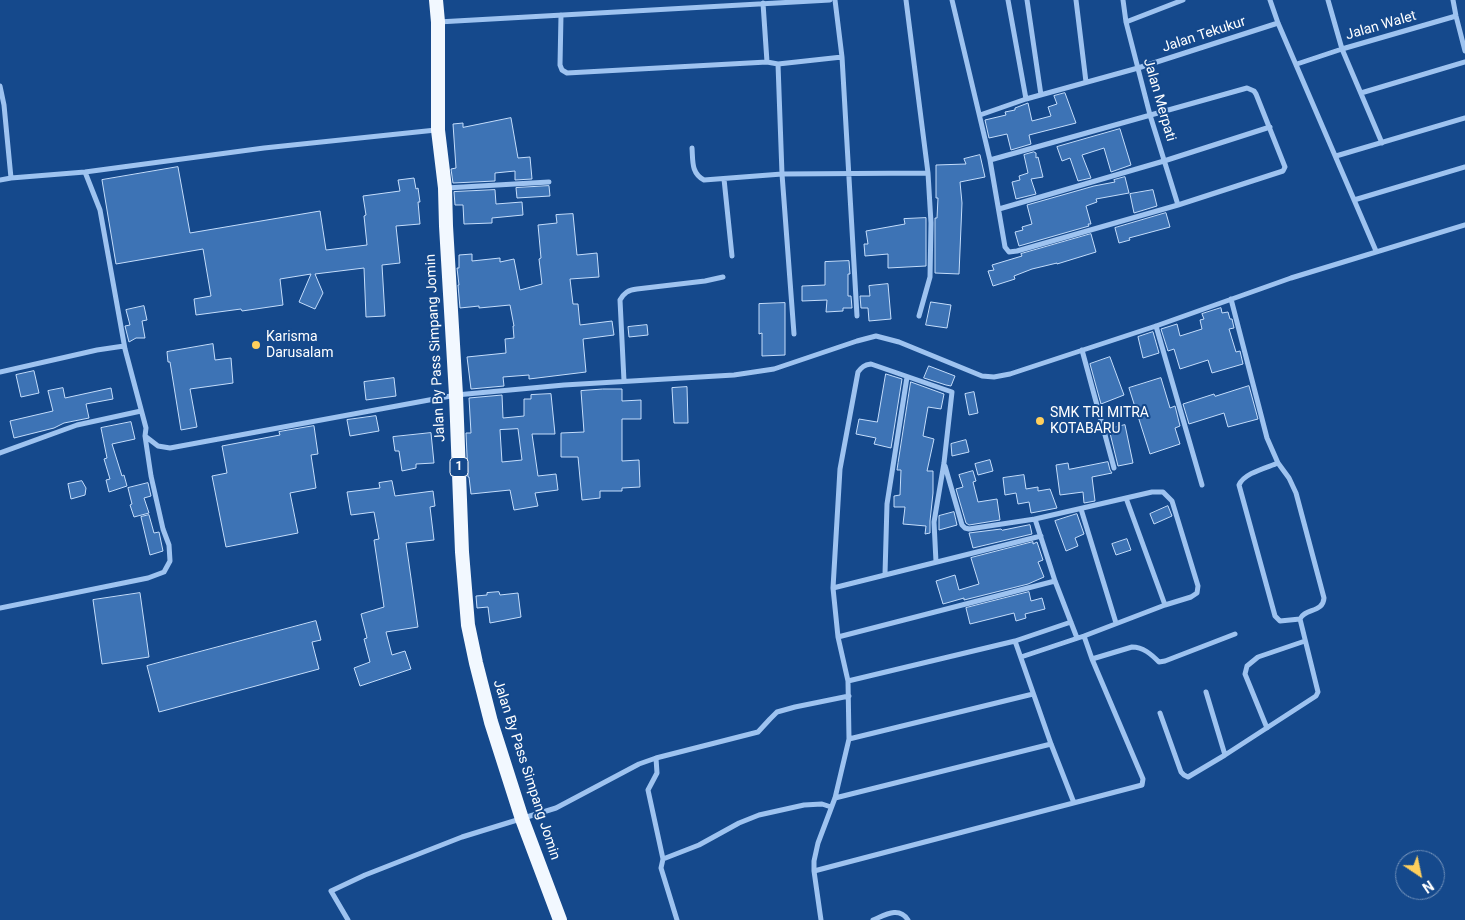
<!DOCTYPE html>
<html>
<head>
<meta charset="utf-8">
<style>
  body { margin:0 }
  #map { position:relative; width:1465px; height:920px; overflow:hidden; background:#15498c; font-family:Roboto,sans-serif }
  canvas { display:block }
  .north { position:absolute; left:1395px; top:850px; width:50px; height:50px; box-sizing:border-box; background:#15498c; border:1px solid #7392ba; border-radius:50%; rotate:146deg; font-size:14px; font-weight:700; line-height:20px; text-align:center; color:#fff }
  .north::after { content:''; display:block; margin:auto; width:18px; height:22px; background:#ffcf5c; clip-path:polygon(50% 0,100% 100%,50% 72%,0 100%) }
</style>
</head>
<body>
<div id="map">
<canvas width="1465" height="920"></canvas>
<div class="north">N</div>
</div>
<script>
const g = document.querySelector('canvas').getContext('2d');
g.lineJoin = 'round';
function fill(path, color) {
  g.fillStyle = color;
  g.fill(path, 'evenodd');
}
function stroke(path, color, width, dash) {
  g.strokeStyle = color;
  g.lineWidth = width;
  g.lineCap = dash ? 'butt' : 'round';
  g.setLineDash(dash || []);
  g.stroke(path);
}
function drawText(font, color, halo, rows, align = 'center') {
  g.font = font + ' Roboto,sans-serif';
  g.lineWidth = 4;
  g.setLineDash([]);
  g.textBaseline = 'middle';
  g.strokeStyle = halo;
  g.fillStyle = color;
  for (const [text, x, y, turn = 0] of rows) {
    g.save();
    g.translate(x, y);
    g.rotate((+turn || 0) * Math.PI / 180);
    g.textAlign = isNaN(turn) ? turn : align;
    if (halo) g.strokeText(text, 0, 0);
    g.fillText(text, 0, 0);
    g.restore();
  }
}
const building = new Path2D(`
  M1065,93L1076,123L1029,135L1031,144L1011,150L1007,134L989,138L985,120L1006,115L1005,112L1015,110V108L1028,103L1032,121L1051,116L1048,107L1057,104L1054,96Z
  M511,118L518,158L530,157L532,179L515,180V171L495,173V181L453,183L451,169L456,168L453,124L463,123V127Z
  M1120,129L1131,165L1111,172L1104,148L1082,155L1091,178L1078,181L1070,158L1062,161L1057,147Z
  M1034,152L1036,153V158L1038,157L1043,177L1031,179L1036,194L1016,199L1012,182L1020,180L1019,176L1028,173L1024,155Z
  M980,155L985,177L960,182L962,203L959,274L935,273V218H937L938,198H936V165L966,164L964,159Z
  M178,167L190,233L320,211L326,250L367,245L364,216L366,215L363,196L400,191L398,180L414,178L416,189L418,188L420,202H418L420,224L396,226L400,263L382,265L385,316L366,317L364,268L315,274L323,293L315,309L299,302L311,274L280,279L283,305L242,311L241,309L196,315L194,299L211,296L203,249L116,264L102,180Z
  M1125,177L1129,193L1096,199L1097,202L1086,206L1091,224H1088L1089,226L1019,246L1015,232L1023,230L1022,227L1032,224L1027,205L1094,186L1115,182L1114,180Z
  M549,186L550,196L517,198L516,188Z
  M495,190L496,204L522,202L523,215L492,218V223L464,224L463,205H455L454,192Z
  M1153,190L1157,206L1134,213L1130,194Z
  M1166,213L1170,227L1129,238L1130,240L1119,243L1115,228Z
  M573,214L577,255L597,253L599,277L570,279L573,304H578L580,325L612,321L614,335L583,339L586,372L529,379V375L503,377L504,386L471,389L467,357L506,353L505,339L514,338L513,326H514L510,305L479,308V306L460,308L458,285H459L457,268H459V255L472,254V261L500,258V262L514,259L520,290L542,284L539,259L541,258L538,225L557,223L556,215Z
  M926,218V266L888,268V254L865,256L864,244H868L866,231L905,224L904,219Z
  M1091,234L1096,252L1057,264V263L1032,269L1014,276L1015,279L993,286L988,271L994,270L992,265L1022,256L1021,254Z
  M849,261L850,274H848V296H851L852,308H843V311L826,312L827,300L802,301V286L825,285V262Z
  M888,284L891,319L869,321L868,308H861L860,296H870L869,286Z
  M931,302L951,305L947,328L926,325Z
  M785,303V355L762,356V333L759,334V304Z
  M144,306L147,320L142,321L145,338H136L129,342L125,326L130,325L126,310Z
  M1221,308L1222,313L1228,312L1230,319H1232L1234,328L1229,329L1236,352L1240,351L1243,364L1212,373L1208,360L1180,369L1174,349L1168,351L1161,329L1177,324L1180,336L1202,329L1200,320L1204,319L1202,314Z
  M647,325L648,335L629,337L628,327Z
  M1153,332L1159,353L1143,358L1138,337Z
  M213,344L215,360L231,358L233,383L190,389L197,427L181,430L170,362H168L167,352Z
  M1110,357L1124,395L1101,404L1090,364Z
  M929,366L955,376L951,386L946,385L924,378Z
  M34,371L39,393L21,397L16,375Z
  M886,374L902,379L891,448L874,444L876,438L856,434L859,419L877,422Z
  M394,378L396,396L366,400L364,382Z
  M1161,378L1170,408L1175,406L1180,426L1175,428L1180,444L1150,454L1129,388Z
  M911,382L944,394L941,409L928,407L923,436L934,439L927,471H933V493L930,521V533L925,534L926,526L903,524L905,507H894V496L900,495L901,470H897L898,463Z
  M1249,386L1258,419L1228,427L1224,413L1189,424L1183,404L1214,394L1215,396Z
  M687,387L688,423H674L672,388Z
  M63,388L65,398L111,388L113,399L86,404L89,418L64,423L54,428L14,438L10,421L53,411L48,391Z
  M603,389H622V401L641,400V419H622V461L639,460L640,487L622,488V491H600V498L582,500L578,457H561V433L584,432L581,391Z
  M974,392L978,413L969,415L965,394Z
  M551,394L555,434H532L538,476L556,474L558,490L535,493L538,506L514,510L510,490L471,494L469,477H468L466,433H471L469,398L502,395L503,418L524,416V399H531V395ZM518,429L522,460L502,462L500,430Z
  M376,416L379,431L350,436L347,420Z
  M131,422L135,439L112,444L122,476L124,475L127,486L109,492L106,480L110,479L104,459L107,458L101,428Z
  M1125,425L1133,463L1118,466L1109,429Z
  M314,426L318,454L311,455L316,488L290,493L298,533L226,547L212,476L227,473L222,446L280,435L279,432Z
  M431,433L434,463L416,464V468L402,471L399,451H395L393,437Z
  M966,440L969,452L952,456L951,444Z
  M990,460L993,471L978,475L975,464Z
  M1108,462L1110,470L1112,473L1092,477L1095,501L1084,503L1083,492L1060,495L1056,465L1068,463L1069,469Z
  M973,471L976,481L973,482L978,502L997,499L1000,520L969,525L966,523L956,489L963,487L959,475Z
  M1024,475L1026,489L1038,487V491L1050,489L1057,508L1031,513L1029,502L1018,504L1016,493L1005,495L1003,478Z
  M82,481L86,488L85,495L71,499L68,484Z
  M392,481L395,496L433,491L435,506L430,507L434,540L406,543L418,627L386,632L392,655L405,651L411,669L360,686L354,668L370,662L364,639L367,638L361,614L384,607L374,540L379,539L374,512L351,515L347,492L380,488L379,483Z
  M148,483L151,496L144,498L149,513L134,517L130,505L132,504L128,488Z
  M1168,506L1172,516L1154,524L1150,514Z
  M954,512L957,525L939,530V516Z
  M1077,514L1084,534L1075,538L1078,546L1066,551L1055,521Z
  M149,515L154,533L159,532L163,551L150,555L141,517Z
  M1030,525L1032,534L973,548L969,533L1001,529L1002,530Z
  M1127,539L1131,550L1116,555L1112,544Z
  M1033,542V544L1037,542L1043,560L1038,562L1044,577L1028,584L964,600V598L943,604L936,581L955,575L959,590L979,584L971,558Z
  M499,592L500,595L518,593L521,617L490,623L488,607L477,608L476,596L487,595V593Z
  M1029,592L1031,601L1042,598L1045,609L1025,614L1026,618L1016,621L1014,613L970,624L966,608Z
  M140,593L149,657L102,664L93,600Z
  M316,621L321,640L312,642L319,669L159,712L147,666Z`);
const minor = new Path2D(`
  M835,0L842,57L857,316
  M906,0L928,173L931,223L930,277L919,316
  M952,0L990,160L1005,247L1009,252L1017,251L1178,205L1283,171L1285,167L1256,94L1254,91L1247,88L990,160
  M1008,0L1026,99
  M1027,0L1041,95
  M1076,0L1086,82
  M1123,0L1126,22L1150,115L1178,205
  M1270,0L1278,23L1376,251
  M1328,0L1342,49L1382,143
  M1453,0L1456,16L1465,51
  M763,3L767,62
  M561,15L560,65L562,70L567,73L767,62L778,64L842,57
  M438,22L830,0
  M1126,22L1183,0
  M778,64L782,174L794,334
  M1297,64L1342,49L1456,16
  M0,86L4,105L11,178
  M1361,93L1465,62
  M980,115L1026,99L1138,68L1278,23
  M692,148C693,161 691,173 704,180L782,174L928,173
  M1336,156L1465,118
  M85,172L100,210L125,349L146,428L145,436L158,446L170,448L456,395L564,385L734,375L774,369L857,341L876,336L899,342L982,376L994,377L1010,374L1156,326L1291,278L1465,225
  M724,179L732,256
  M0,180L11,178L85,172L264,148L436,130
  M446,188L549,182
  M1354,200L1465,167
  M999,209L1164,161L1270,127
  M1156,326L1202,485
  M1082,350L1114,468
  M0,372L97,350L124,346
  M624,381L620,300C624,293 628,290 637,289L705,281L723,277
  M0,453L77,425L141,411
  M1278,463C1266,468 1244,473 1239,485L1275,616L1280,621L1300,619
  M945,466L962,525L965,528L969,529L1035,519L1152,492H1163L1172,501L1198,586L1197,593L1191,597L1165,605L1084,636L1021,657
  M1126,498L1165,605
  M1081,509L1116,623
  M1035,519L1055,581L1077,638
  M885,574L887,504L907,377
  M833,588L1041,536
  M0,608L148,578L164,572L170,561L169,545L163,529L151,476L145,436
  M838,637L1055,581
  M1015,641L1051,744L1074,803
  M1092,659L1132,647C1143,647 1151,654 1159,662L1165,661L1235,634
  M848,681L1015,641L1071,622
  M1206,692L1225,755
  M1160,713L1181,772L1184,775L1188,777L1225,755L1316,696L1318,692L1300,619C1305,608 1323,613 1324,598L1296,493L1289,478L1278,463L1267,438L1231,299
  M1267,728L1245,674L1247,666L1258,657L1305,641
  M849,739L1033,694
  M656,758L657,773L648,790L663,859
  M835,798L1051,744
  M814,871L1142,785L1143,779L1092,659L1084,636
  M348,920L331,891L365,875L462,837L556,808L639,764L656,758L758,732L770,719L777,712L795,707L849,696
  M677,920L661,868L663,859L699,845L739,823L759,815L804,805L822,804L831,807
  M821,920L814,871V861L818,843L835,798L849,739L848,681L838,637L833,588L840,469L858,372C862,367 864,365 871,364L952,392L944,463L934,522L936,562
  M873,920C885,915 899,906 908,920`);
const trunk = new Path2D(`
  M436,0L438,22V130L445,188L446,226L456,395L462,552L468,625L476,663L491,722L522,819L560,920`);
const markers = [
  [256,345,5,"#ffcf5c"],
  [1040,421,5,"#ffcf5c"]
];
const shields = [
  [459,467,18]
];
const shieldNames = [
  ["1",459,467]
];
const streetNames = [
  ["Jalan Walet",1381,26,-16],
  ["Jalan Tekukur",1204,35,-18],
  ["Jalan Merpati",1159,100,74],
  ["Jalan By Pass Simpang Jomin",436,348,-93],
  ["Jalan By Pass Simpang Jomin",526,770,72]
];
const poiNames = [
  ["Karisma",266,337],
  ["Darusalam",266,353],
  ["SMK TRI MITRA",1050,413],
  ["KOTABARU",1050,429]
];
fill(building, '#3d73b5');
stroke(building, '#c4ddfb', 1);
stroke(minor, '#9ec3f0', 5);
stroke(trunk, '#f2f8ff', 14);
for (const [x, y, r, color] of markers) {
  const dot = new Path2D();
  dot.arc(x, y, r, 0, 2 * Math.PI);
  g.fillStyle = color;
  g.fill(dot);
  stroke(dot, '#15498c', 2);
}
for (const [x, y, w] of shields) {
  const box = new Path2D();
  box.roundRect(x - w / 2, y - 9.5, w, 19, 4);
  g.fillStyle = '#15498c';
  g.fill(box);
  stroke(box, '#fff', 1);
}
drawText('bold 12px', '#fff', null, shieldNames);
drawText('14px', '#fff', '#15498c', streetNames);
drawText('14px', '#fff', '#15498c', poiNames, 'left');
</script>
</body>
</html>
